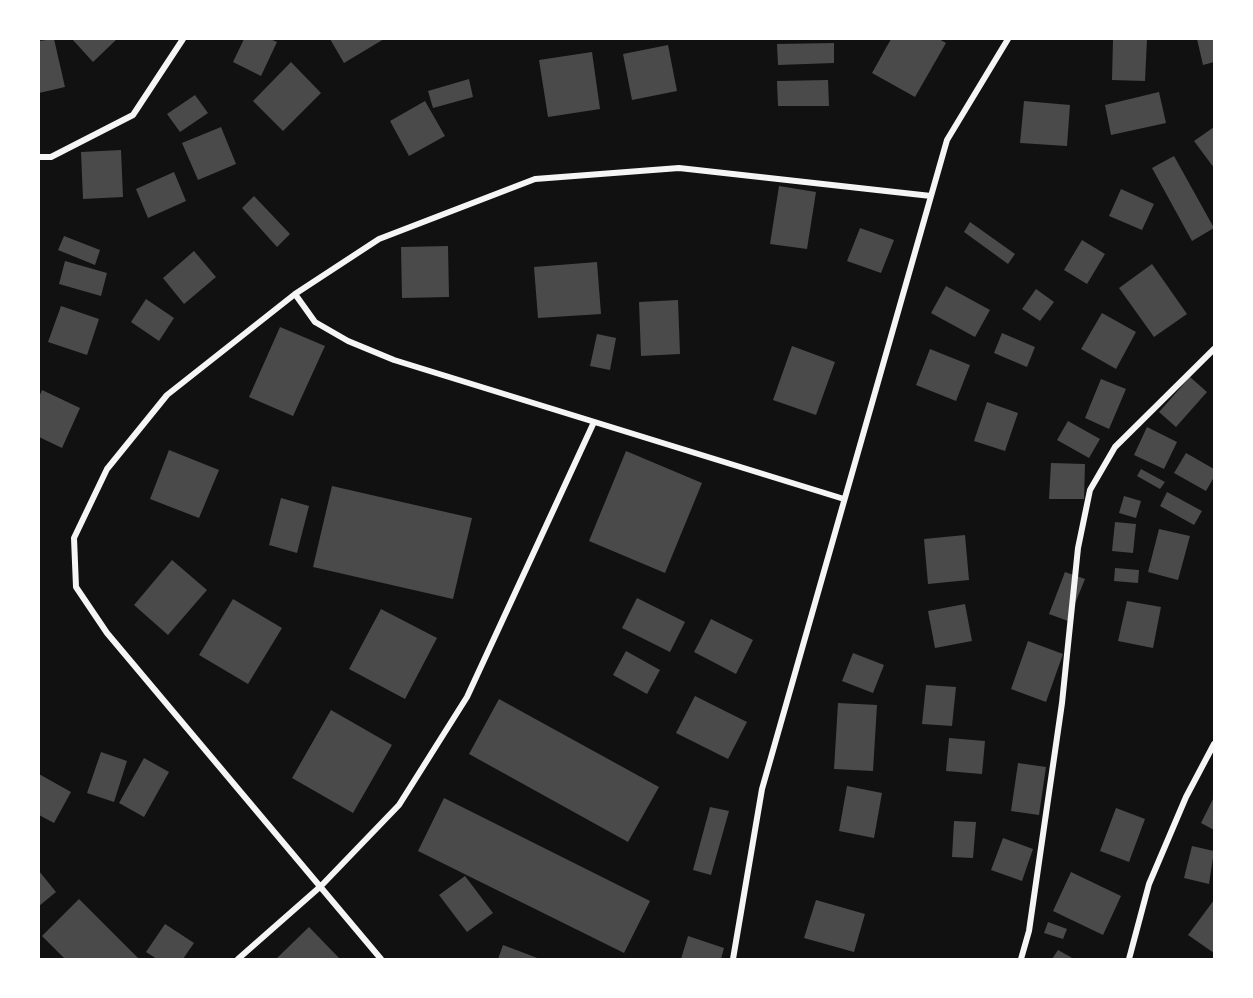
<!DOCTYPE html>
<html>
<head>
<meta charset="utf-8">
<style>
  body { margin:0 }
  #map { position:relative; width:1253px; height:998px; overflow:hidden; background:#111; font-family:"Varela Round",sans-serif }
  canvas { display:block }
  .frame { position:absolute; inset:0; border:40px solid #fff; pointer-events:none }
</style>
</head>
<body>
<div id="map">
<canvas width="1253" height="998"></canvas>
<div class="frame"></div>
</div>
<script>
const g = document.querySelector('canvas').getContext('2d');
g.lineJoin = 'round';
function fill(path, color) {
  g.fillStyle = color;
  g.fill(path, 'evenodd');
}
function stroke(path, color, width, dash) {
  g.strokeStyle = color;
  g.lineWidth = width;
  g.lineCap = dash ? 'butt' : 'round';
  g.setLineDash(dash || []);
  g.stroke(path);
}
const building = new Path2D(`
  M54,39L65,87L39,93V41Z
  M72,39H117L93,62Z
  M244,39H270L277,42L261,76L233,62Z
  M330,39H384L344,63Z
  M891,39H939L946,43L915,97L872,73Z
  M1113,39H1147L1145,81L1112,80Z
  M1197,39H1214V62L1203,65Z
  M834,43V63L778,65L777,44Z
  M668,45L677,91L632,100L623,54Z
  M592,52L600,109L548,117L539,60Z
  M291,62L321,93L283,131L253,101Z
  M469,79L473,97L433,108L428,91Z
  M828,80L829,106H778L777,81Z
  M1159,92L1166,123L1111,135L1105,105Z
  M195,95L208,113L180,132L167,114Z
  M425,101L445,136L409,156L390,121Z
  M1024,101L1070,105L1067,146L1020,143Z
  M221,127L236,164L198,180L182,143Z
  M1214,127V168L1194,141Z
  M121,150L123,197L83,199L81,152Z
  M1174,156L1214,228L1192,241L1152,168Z
  M174,172L186,201L148,218L136,189Z
  M779,186L816,192L807,249L770,244Z
  M1121,189L1154,204L1142,230L1109,216Z
  M254,196L290,234L277,247L242,208Z
  M970,222L1015,254L1008,264L964,232Z
  M860,228L894,240L881,273L847,261Z
  M64,236L100,250L95,265L58,250Z
  M1082,240L1105,254L1087,284L1064,270Z
  M448,246L449,297L402,298L401,247Z
  M194,251L216,277L184,304L163,278Z
  M65,261L107,273L101,296L59,284Z
  M597,262L601,314L538,318L534,267Z
  M1152,264L1187,314L1154,337L1119,288Z
  M946,286L990,310L975,337L931,313Z
  M1036,289L1054,302L1040,321L1022,309Z
  M146,299L174,318L159,341L131,322Z
  M678,300L680,354L641,356L639,302Z
  M61,306L99,319L87,355L48,342Z
  M1102,313L1136,332L1116,369L1081,349Z
  M280,327L325,346L293,416L249,397Z
  M1002,333L1035,347L1027,367L994,353Z
  M597,334L616,338L610,370L590,366Z
  M792,346L835,362L816,415L773,400Z
  M930,349L970,365L956,401L916,385Z
  M1190,377L1207,392L1176,427L1159,412Z
  M1101,379L1126,389L1109,429L1085,418Z
  M42,390L80,408L62,448L39,437V397Z
  M987,402L1018,413L1005,451L974,441Z
  M1068,421L1100,439L1089,458L1057,440Z
  M1147,427L1177,442L1164,469L1134,455Z
  M169,450L219,470L199,518L150,499Z
  M626,451L702,483L665,573L589,541Z
  M1186,453L1214,469V477L1206,491L1174,473Z
  M1051,463L1085,464L1084,499H1049Z
  M1141,469L1165,482L1160,489L1137,476Z
  M332,486L472,518L453,599L313,567Z
  M1167,492L1202,511L1194,525L1160,506Z
  M1124,496L1141,501L1136,518L1119,513Z
  M281,498L309,506L297,553L269,545Z
  M1115,522L1136,524L1133,553L1112,551Z
  M1159,529L1190,536L1178,580L1148,572Z
  M965,535L969,580L928,584L924,539Z
  M172,560L207,590L168,635L134,605Z
  M1115,568L1139,570L1138,583L1114,581Z
  M1065,572L1085,579L1068,621L1049,614Z
  M637,598L685,622L670,652L622,628Z
  M233,599L282,628L248,684L199,655Z
  M1127,601L1161,607L1153,648L1118,641Z
  M965,604L972,641L935,648L928,611Z
  M381,609L437,638L405,699L349,669Z
  M711,619L753,640L736,674L694,652Z
  M1028,641L1063,654L1046,702L1011,689Z
  M626,651L660,670L647,694L613,675Z
  M853,653L884,665L873,693L842,681Z
  M926,685L956,687L952,726L922,724Z
  M695,696L747,722L728,759L676,733Z
  M499,699L659,787L628,842L469,754Z
  M838,703L877,705L873,771L834,769Z
  M331,710L392,745L353,813L292,778Z
  M949,738L985,741L982,774L946,771Z
  M101,752L127,761L114,802L87,793Z
  M144,758L169,772L144,817L119,803Z
  M1018,763L1046,767L1039,815L1011,811Z
  M39,774L71,792L54,823L39,815Z
  M847,786L882,793L874,838L839,831Z
  M1214,797V830L1201,823Z
  M444,798L650,901L624,953L418,851Z
  M710,807L729,811L711,875L693,870Z
  M1116,808L1145,819L1129,862L1100,851Z
  M954,821L976,822L973,858L952,857Z
  M1003,838L1033,849L1022,881L991,870Z
  M1192,846L1214,851L1209,884L1184,878Z
  M39,871L56,892L39,906Z
  M1071,872L1121,896L1103,935L1053,911Z
  M465,876L493,913L467,932L439,895Z
  M79,899L139,959H65L42,936Z
  M816,900L865,914L854,952L804,938Z
  M1214,900V953L1188,935Z
  M1048,922L1067,929L1063,939L1044,933Z
  M165,924L194,943L183,959H157L146,952Z
  M309,927L340,959H276Z
  M688,936L724,948L721,959H681Z
  M503,945L540,959H498Z
  M1058,950L1074,959H1052Z`);
const minor = new Path2D(`
  M39,157H51L133,115L183,39
  M295,294L315,322L348,341L394,360L844,499
  M238,959L321,886L399,805L467,697L594,422
  M381,959L107,633L76,587L74,538L107,469L167,395L295,294L379,239L535,179L679,168L931,196
  M733,959L762,789L947,140L1008,39
  M1021,959L1029,931L1062,703L1078,548L1090,490L1115,447L1214,349
  M1129,959L1149,884L1186,797L1214,744`);
fill(building, '#4a4a4a');
stroke(minor, '#f5f5f5', 6);
</script>
</body>
</html>
